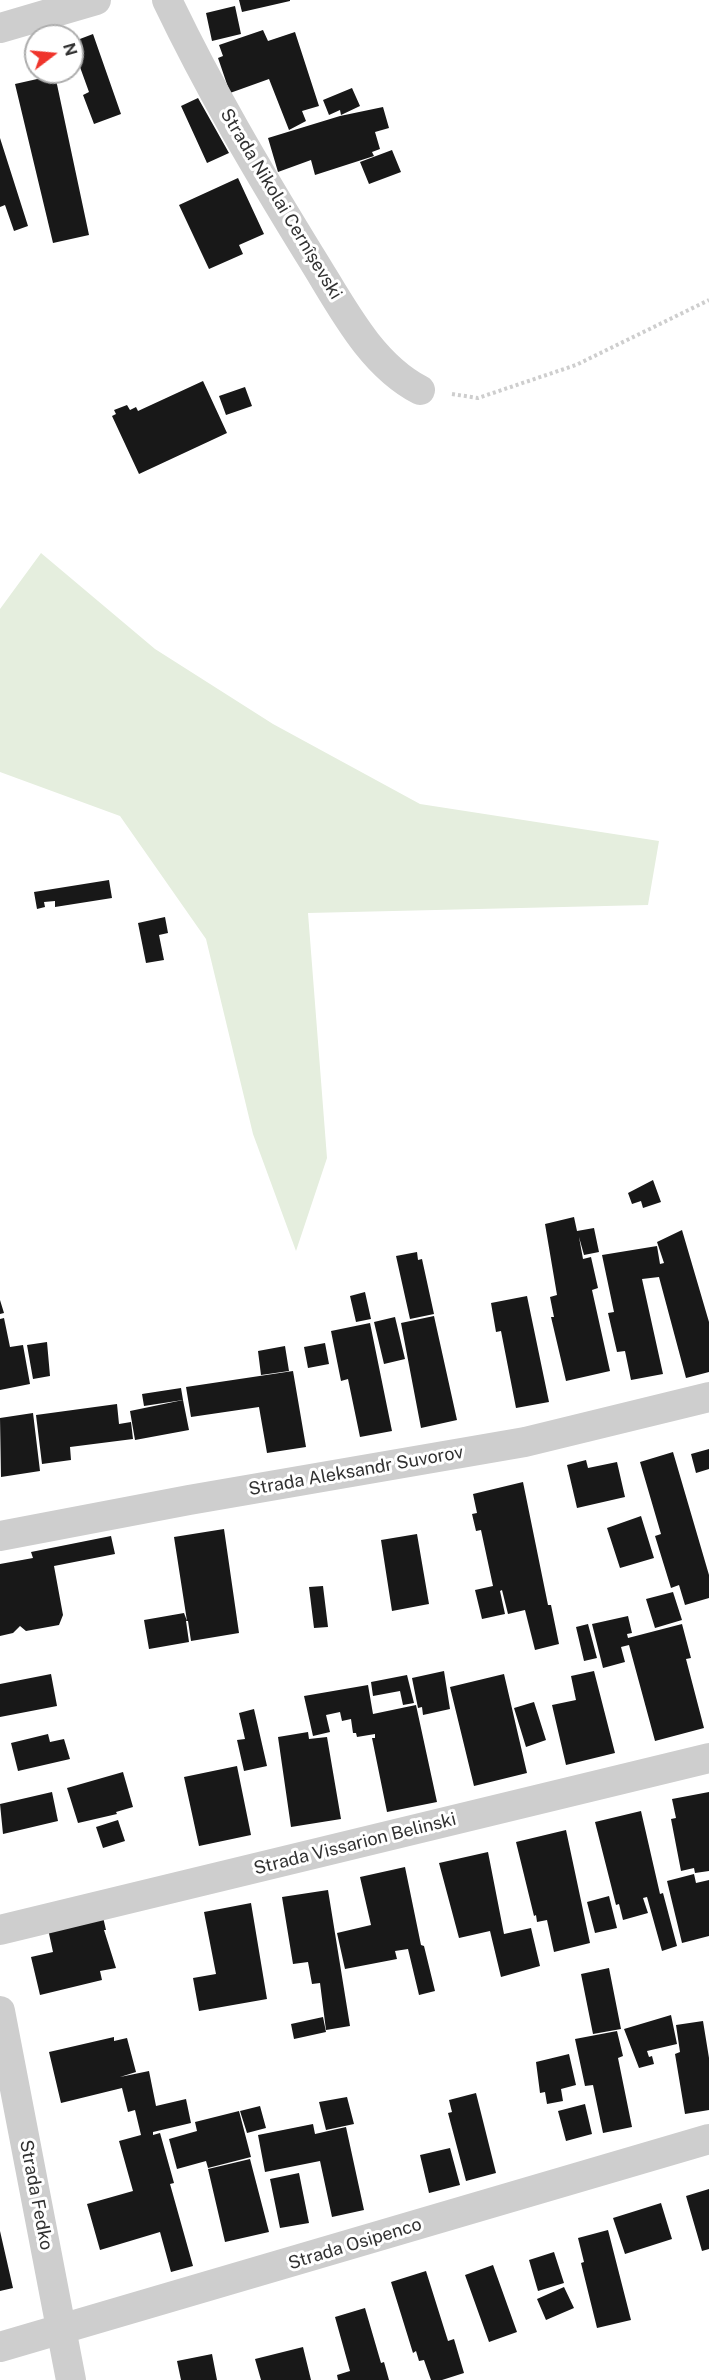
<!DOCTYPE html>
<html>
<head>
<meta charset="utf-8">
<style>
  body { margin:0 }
  #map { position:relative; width:709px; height:2380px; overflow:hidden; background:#fff; font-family:"Public Sans",sans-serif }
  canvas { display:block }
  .north { position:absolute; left:24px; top:24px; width:60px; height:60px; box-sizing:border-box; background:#fff; border:2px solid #adadad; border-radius:50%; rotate:74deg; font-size:16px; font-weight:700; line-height:24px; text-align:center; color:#313131 }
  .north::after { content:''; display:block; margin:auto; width:21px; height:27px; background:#ef342b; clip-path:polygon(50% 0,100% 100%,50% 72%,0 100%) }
</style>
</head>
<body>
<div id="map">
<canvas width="709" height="2380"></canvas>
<div class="north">N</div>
</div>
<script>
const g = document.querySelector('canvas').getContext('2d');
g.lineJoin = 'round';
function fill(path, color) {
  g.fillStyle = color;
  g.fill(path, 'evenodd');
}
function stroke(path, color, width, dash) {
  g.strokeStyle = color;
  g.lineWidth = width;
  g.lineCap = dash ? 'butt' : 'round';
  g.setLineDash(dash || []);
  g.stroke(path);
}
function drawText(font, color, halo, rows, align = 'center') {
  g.font = font + ' "Public Sans",sans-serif';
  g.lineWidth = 6;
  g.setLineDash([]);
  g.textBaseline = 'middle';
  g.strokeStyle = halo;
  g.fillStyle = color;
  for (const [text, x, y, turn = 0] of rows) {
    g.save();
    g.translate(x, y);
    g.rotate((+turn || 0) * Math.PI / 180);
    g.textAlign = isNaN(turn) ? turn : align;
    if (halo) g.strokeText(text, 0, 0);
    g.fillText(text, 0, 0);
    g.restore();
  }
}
const green = new Path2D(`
  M41,553L155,649L273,724L420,804L659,841L648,905L308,913L327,1158L296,1251L253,1134L206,939L120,816L0,772V609Z`);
const building = new Path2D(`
  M239,0H290V1L242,12Z
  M235,6L241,34L212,41L206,13Z
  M263,30L268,41L295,32L319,106L302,111L306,121L289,130L269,79L230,93L218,58L223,56L219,45Z
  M93,34L121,114L94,124L83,95L89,92L72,45V42Z
  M55,75L89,235L53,243L15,84Z
  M352,88L360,106L341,115L340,110L329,115L323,100Z
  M198,98L229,153L207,163L181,106Z
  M383,107L389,128L375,132L380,149L372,152L374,156L315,175L311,160L278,172L268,138L340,116Z
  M0,138L28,226L14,231L5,205L0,207Z
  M392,150L401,172L369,184L360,162Z
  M238,178L264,234L239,245L243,254L209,269L179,205Z
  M203,381L227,433L139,474L112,416L116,414L114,410L127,405L130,410L136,407L138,411Z
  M245,387L252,406L226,415L219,396Z
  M109,880L112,898L55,907V901L44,902L45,907L37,909L34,892Z
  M165,917L168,933L159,935L164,960L146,963L138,923Z
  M653,1180L661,1202L643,1208L641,1201L632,1204L628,1193Z
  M574,1217L577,1231L594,1228L599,1252L584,1255L579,1237L583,1259L591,1257L598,1288L592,1290L610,1371L566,1381L551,1317H554L550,1297L557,1295L545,1224Z
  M682,1230L709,1322V1372L686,1378L659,1277L642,1279L663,1374L631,1380L625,1351L617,1352L608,1313L614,1312L602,1255L657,1246L660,1264L664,1263L657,1242Z
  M417,1252L418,1260L422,1259L434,1314L410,1319L396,1256Z
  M365,1292L371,1319L356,1322L350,1296Z
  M527,1296L549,1402L516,1408L501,1331L496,1332L491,1303Z
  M0,1300L4,1313L0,1314Z
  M434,1316L457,1420L421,1428L401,1323Z
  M395,1317L405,1359L384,1364L374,1322Z
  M4,1318L10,1347L23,1345L30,1384L0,1390V1319Z
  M370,1323L392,1431L360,1437L348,1379L341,1381L331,1331Z
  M47,1342L50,1376L33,1379L27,1345Z
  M325,1343L329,1364L308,1368L304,1347Z
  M285,1346L289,1371L261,1375L258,1351Z
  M293,1371L306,1447L267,1453L259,1407L191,1417L186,1387Z
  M181,1388L183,1400L144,1406L142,1394Z
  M183,1400L189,1430L135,1440L130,1411Z
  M117,1404L119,1424L131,1422L133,1439L70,1447L71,1460L42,1464L36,1415Z
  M33,1413L40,1471L1,1477L0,1418Z
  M709,1449V1469L696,1473L691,1454Z
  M673,1452L709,1575V1598L685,1605L679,1585L671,1588L655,1536L661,1534L640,1462Z
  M586,1460L588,1468L617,1462L625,1497L577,1508L567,1465Z
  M523,1482L548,1605H551L559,1644L535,1650L525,1610L508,1614L502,1590L500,1591L505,1614L482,1619L475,1590L493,1586L481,1530L476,1531L472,1514L477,1513L473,1494Z
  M641,1516L654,1558L620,1568L607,1528Z
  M224,1529L239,1633L191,1641L188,1621H186L189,1642L149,1649L144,1620L184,1613L187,1621L174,1537Z
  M417,1534L429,1604L392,1611L381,1540Z
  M111,1536L115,1554L54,1566L63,1615L59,1625L26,1631L20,1626L13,1633L0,1636V1564L33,1558L31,1552Z
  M323,1586L328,1627L314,1628L309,1587Z
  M673,1592L682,1620L655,1628L646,1599Z
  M628,1616L632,1633L627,1634L628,1638L682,1624L691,1658L686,1659L704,1728L655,1741L629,1645L621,1647L625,1662L603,1668L592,1624Z
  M588,1624L597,1658L584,1661L576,1627Z
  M444,1671L450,1709L423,1715L422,1707L418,1708L412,1678Z
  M594,1671L615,1753L566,1765L552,1705L576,1700L571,1676Z
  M51,1674L57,1706L0,1717V1684Z
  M504,1674L527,1773L474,1786L450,1687Z
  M407,1675L414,1703L403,1705L400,1691L373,1696L371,1682Z
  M368,1685L373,1714L416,1705L437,1802L387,1812L372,1738H375V1734L357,1737L356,1733H353L351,1719L342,1721L340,1712L326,1715L330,1732L313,1736L304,1696Z
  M534,1702L546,1740L526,1747L514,1708Z
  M254,1709L267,1766L244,1771L237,1740L245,1739L239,1713Z
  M308,1732L309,1739L327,1737L341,1819L291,1827L278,1737Z
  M48,1734L50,1742L64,1739L70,1759L18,1771L11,1743Z
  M237,1766L251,1835L199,1846L184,1777Z
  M123,1772L133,1807L116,1812L117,1814L78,1823L67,1788Z
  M52,1792L58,1821L3,1834L0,1804Z
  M709,1792V1871L695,1873L694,1868L681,1871L671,1819L676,1818L672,1799Z
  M641,1811L660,1894L663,1893L677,1946L662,1951L647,1897L643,1898L648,1913L623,1920L619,1904L616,1905L595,1822Z
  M118,1820L125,1841L103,1848L96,1827Z
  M566,1830L590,1943L554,1952L547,1920L537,1922L536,1915L534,1916L516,1842Z
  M488,1852L504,1934L531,1928L540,1966L501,1977L490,1931L459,1938L439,1863Z
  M405,1867L421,1945L424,1946L435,1991L419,1995L408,1949L395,1951L397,1959L345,1969L337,1933L371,1925L360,1877Z
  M694,1874L696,1883L709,1880V1936L682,1943L667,1881Z
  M328,1890L350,2026L326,2030L320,1983L312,1984L308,1962L293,1964L282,1897Z
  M609,1896L617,1928L595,1933L587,1902Z
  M251,1903L267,1999L199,2011L193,1978L216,1974L204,1912Z
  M103,1917L106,1930H104L116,1968L100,1971L102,1980L40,1995L31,1957L53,1952L48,1929Z
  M609,1968L621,2029L593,2034L581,1974Z
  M671,2015L677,2044L647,2051L649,2057L652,2056L654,2064L639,2068L624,2029Z
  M323,2017L326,2032L294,2039L291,2024Z
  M703,2021L709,2058V2110L685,2114L675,2054L680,2052L676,2025Z
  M617,2031L623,2056L618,2058L632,2127L603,2133L593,2085L585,2086L575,2039Z
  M114,2037V2041L127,2038L136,2072L120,2077L149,2071L156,2106L186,2099L191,2123L153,2132V2135L160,2133L174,2183L170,2184L193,2266L171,2272L160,2232L100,2250L87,2204L133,2191L119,2141L141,2135L135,2110L128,2112L122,2088L61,2103L49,2052Z
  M569,2054L576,2085L561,2089L563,2101L547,2104L545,2092L540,2093L536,2062Z
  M476,2093L496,2173L466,2181L448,2113L452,2112L449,2100Z
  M347,2097L354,2124L326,2130L319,2102Z
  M585,2104L592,2134L566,2141L558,2111Z
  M260,2106L266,2128L247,2133L240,2111Z
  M239,2111L251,2157L208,2168L206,2161L177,2169L169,2139L197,2131L195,2122Z
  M313,2124L315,2134L346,2127L364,2210L332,2217L320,2161L265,2172L258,2135Z
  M450,2148L460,2185L429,2193L420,2155Z
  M250,2159L269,2232L225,2242L208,2169Z
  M299,2173L309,2223L280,2228L270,2179Z
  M709,2189V2249L702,2251L686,2196Z
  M661,2203L672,2239L625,2254L613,2218Z
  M608,2230L631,2320L597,2328L581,2263L584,2262L578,2238Z
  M0,2231L13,2288L0,2291Z
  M554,2252L564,2283L538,2291L529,2260Z
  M493,2265L517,2332L489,2342L465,2275Z
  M426,2271L448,2341L454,2339L464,2373L442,2380H431L424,2360L419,2361L416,2351L413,2353L391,2282Z
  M564,2287L574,2308L546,2320L537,2299Z
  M365,2308L381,2363L384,2362L389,2380H338L337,2375L350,2371L335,2317Z
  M303,2347L311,2380H261L255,2359Z
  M212,2354L217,2380H181L177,2361Z`);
const path = new Path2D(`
  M452,394L478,398L576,365L709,300`);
const street = new Path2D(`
  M167,0C209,88 258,171 309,254C339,301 368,363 420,390
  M0,28L96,0
  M0,1536L189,1500L525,1442L709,1397
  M0,1930L709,1758
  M0,2011L71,2380
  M0,2347L709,2139`);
const streetNames = [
  ["Strada Nikolai Cernîșevski",281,204,59],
  ["Strada Aleksandr Suvorov",356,1471,-10],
  ["Strada Vissarion Belinski",355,1844,-14],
  ["Strada Fedko",36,2195,79],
  ["Strada Osipenco",355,2244,-17]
];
fill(green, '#e5eede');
fill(building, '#181818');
stroke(path, '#cecece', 4, [3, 3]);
stroke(street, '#cecece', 30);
drawText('18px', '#313131', '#fff', streetNames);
</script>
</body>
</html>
